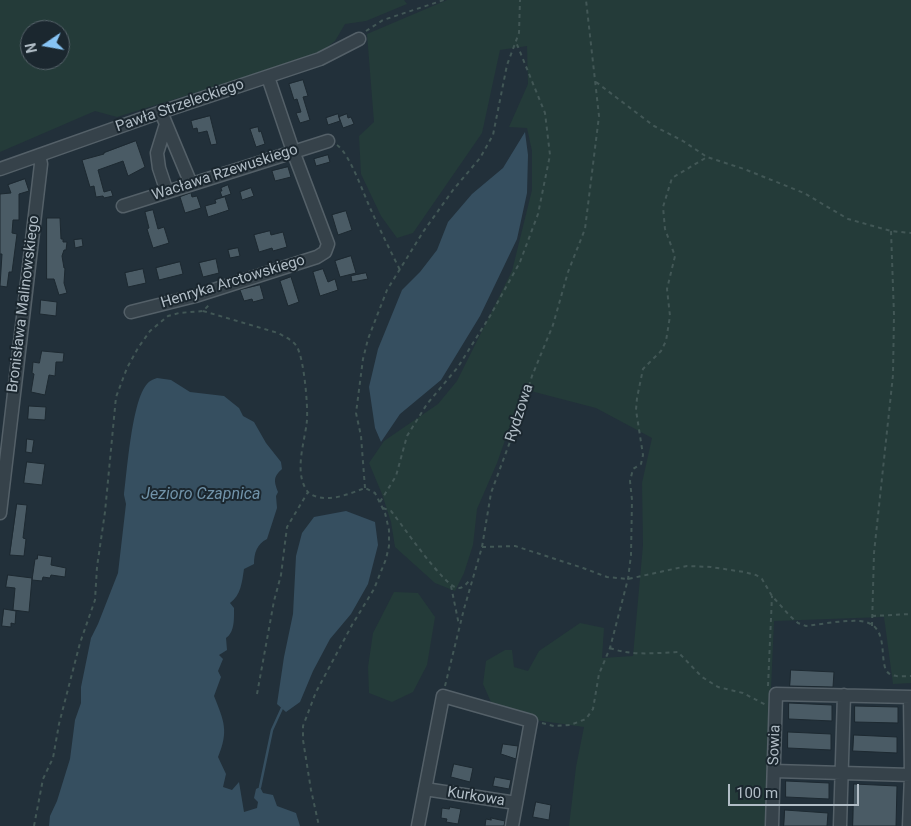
<!DOCTYPE html>
<html>
<head>
<meta charset="utf-8">
<style>
  body { margin:0 }
  #map { position:relative; width:911px; height:826px; overflow:hidden; background:#22303a; font-family:Roboto,sans-serif }
  canvas { display:block }
  .north { position:absolute; left:20px; top:20px; width:50px; height:50px; box-sizing:border-box; background:#1b272f; border:1px solid #57636b; border-radius:50%; rotate:258deg; font-size:14px; font-weight:700; line-height:20px; text-align:center; color:#b1bdc6 }
  .north::after { content:''; display:block; margin:auto; width:18px; height:22px; background:#87c4f5; clip-path:polygon(50% 0,100% 100%,50% 72%,0 100%) }
  .scale { position:absolute; left:728px; top:784px; width:131px; height:22px; box-sizing:border-box; border:2px solid #b1bdc6; border-top:0; padding-left:6px; font-size:15px; line-height:18px; white-space:nowrap; color:#b1bdc6; -webkit-text-stroke:4px #1b272f; paint-order:stroke }
</style>
</head>
<body>
<div id="map">
<canvas width="911" height="826"></canvas>
<div class="north">N</div>
<div class="scale">100 m</div>
</div>
<script>
const g = document.querySelector('canvas').getContext('2d');
g.lineJoin = 'round';
function fill(path, color) {
  g.fillStyle = color;
  g.fill(path, 'evenodd');
}
function stroke(path, color, width, dash) {
  g.strokeStyle = color;
  g.lineWidth = width;
  g.lineCap = dash ? 'butt' : 'round';
  g.setLineDash(dash || []);
  g.stroke(path);
}
function drawText(font, color, halo, rows, align = 'center') {
  g.font = font + ' Roboto,sans-serif';
  g.lineWidth = 4;
  g.setLineDash([]);
  g.textBaseline = 'middle';
  g.strokeStyle = halo;
  g.fillStyle = color;
  for (const [text, x, y, turn = 0] of rows) {
    g.save();
    g.translate(x, y);
    g.rotate((+turn || 0) * Math.PI / 180);
    g.textAlign = isNaN(turn) ? turn : align;
    if (halo) g.strokeText(text, 0, 0);
    g.fillText(text, 0, 0);
    g.restore();
  }
}
const green = new Path2D(`
  M0,0H404L407,4L366,21L345,24L335,41L317,55L117,117L95,111L0,152ZM30,30H60V60H30Z
  M447,0H911V683L893,684L884,617L774,621L765,826H569L576,767L584,727L528,719L494,709L483,684L486,661L505,650H512L514,667L528,671L539,651L580,623L604,628L602,658L633,656L643,545L642,483L652,438L596,408L523,389L497,463L477,509L473,545L464,573L455,591L435,583L395,547L391,522L382,494L369,463L384,441L438,404L457,381L512,271L532,190V151L527,128L509,127L528,84L527,46L500,50L482,133L413,233L397,238L381,216L361,174L359,136L374,122L367,34Z
  M394,592L418,593L435,617L427,665L413,692L392,702L369,693L368,667L373,633Z`);
const water = new Path2D(`
  M525,132L528,155L527,193L517,239L480,316L441,380L400,414L381,442L375,428L369,387L378,349L402,290L420,272L437,250L448,222L472,194L503,168Z
  M157,378L171,380L190,392L224,396L239,408L243,416L254,422L266,443L281,462L282,469C273,477 274,481 278,492L276,496L277,508L267,539C257,544 254,553 254,564L244,569C242,582 241,595 230,603L234,608C234,618 235,632 226,638L227,650L219,655L223,659L218,671L221,677L214,696C224,721 229,731 218,757L226,774L223,787L232,790L239,782L244,812L257,808L258,802L254,798L256,789L260,787L263,793L273,795L277,806L296,813L300,826H49L50,816L57,801L70,759L75,720L81,703V687L91,638L98,624L118,573L126,504L124,495C127,472 132,400 147,384C149,381 154,379 157,378Z
  M346,511L375,522L378,545L368,584L351,614L330,639L313,671L300,702L286,712L277,704L284,657L293,614L296,556L302,533L314,517Z`);
const stream = new Path2D(`
  M260,787L272,730L282,708`);
const building = new Path2D(`
  M303,80L308,96L303,97L310,120L300,123L296,113L301,112L297,99L294,100L289,84Z
  M338,114L340,121L328,125L326,118Z
  M347,114L348,118L351,117L354,124L343,128L339,117Z
  M210,116L217,144L211,145L207,131L198,133L197,128L193,129L191,121Z
  M258,127L259,132L261,131L265,144L256,147L250,129Z
  M136,141L145,167L128,176L123,161L98,170L104,192L111,190L113,196L104,198L103,196L96,197L94,186L90,187L82,160L104,154V153Z
  M328,155L330,162L316,166L314,159Z
  M288,167L291,177L275,181L272,171Z
  M25,179L29,191L19,194V220H13L12,233L17,234L12,272H9L7,287L0,286L2,254H0V194L11,193L8,185Z
  M228,185L231,194L222,197L220,191H222L221,188Z
  M251,188L254,196L242,200L240,192Z
  M191,193L192,197L197,196L201,208L185,213L180,197Z
  M225,197L229,210L208,217L205,206L216,203L215,200Z
  M153,210L158,229L164,227L169,243L153,248L147,229L149,228L145,212Z
  M346,211L352,230L338,235L332,215Z
  M47,218H60L61,239H63V242H67L66,250H64L62,256L64,268H65L64,283L67,293L59,295L54,279H47Z
  M270,231L271,235L283,232L287,247L273,251L272,248L259,252L254,235Z
  M82,239L83,246L75,248L74,240Z
  M238,248L240,256L230,258L228,250Z
  M351,256L356,273L340,277L335,261Z
  M216,259L219,273L203,277L199,263Z
  M180,262L183,274L159,280L156,268Z
  M143,269L146,283L128,287L125,273Z
  M323,269L328,282L335,279L338,290L320,296L313,272Z
  M366,273L368,279L352,282L351,276Z
  M291,277L299,302L288,306L280,281Z
  M260,285L264,299L253,302L252,299L244,301L240,290Z
  M41,300L57,302L56,316L40,314Z
  M42,351L64,353L63,362H56L55,376L49,375L45,395L31,392L34,374L32,373L33,362L39,363Z
  M29,406L46,407L45,420L28,419Z
  M27,439L34,440L32,453L26,452Z
  M27,462L45,464L42,485L24,483Z
  M17,504L27,505L23,538L26,539L24,556L10,555Z
  M38,555L52,557L51,565L66,568L65,577L51,575L50,578L43,577L42,581L32,580L35,559H37Z
  M8,575L32,578L29,612L13,610L15,588L6,587Z
  M4,609L16,611L15,624L11,623V627L2,626Z
  M791,670L834,672L833,687L790,686Z
  M789,703L832,705V721L789,719Z
  M855,706L898,707V723L855,722Z
  M788,732L831,734V750L788,748Z
  M854,735L897,737V753L853,751Z
  M503,744L518,746L516,759L501,754Z
  M454,764L473,768L470,782L451,777Z
  M495,777L511,780L509,789L493,786Z
  M786,781L829,783V799L786,797Z
  M854,784L897,786L896,826H853Z
  M536,802L551,805L549,820L533,817Z
  M450,807L461,809L458,824L446,822L447,819L441,818L442,808L449,809Z
  M785,810L828,813L827,826H784Z
  M491,818L505,821L504,826H485L486,819L491,820Z`);
const path = new Path2D(`
  M366,31L383,20L444,0
  M596,82L654,126L683,141L707,157L744,169L804,193L848,219L891,231L911,233
  M337,145C350,154 364,195 371,210C380,230 390,250 400,270
  M203,311L278,333C285,337 293,340 297,347C304,359 308,405 307,420C305,442 293,473 308,492
  M365,488L361,436L356,413L363,359L368,339L387,290L423,232L453,190L480,158L493,135L507,65L519,33L520,0
  M380,502L396,476L407,436L427,404L458,367L490,316L520,262L538,214L550,155L545,113L516,42
  M383,508L391,511C401,523 445,588 458,588C463,589 467,583 470,580
  M482,547L515,546L583,568L607,577L628,579L687,566L711,567L744,572L756,575L762,579L772,596L790,616L798,623L806,626C823,624 843,620 860,621C895,624 874,670 892,675C897,677 905,676 911,676
  M451,586L459,625
  M872,616L911,614
  M872,626L874,553L893,375L894,315L891,231
  M610,648C632,656 655,653 678,652L702,677L718,687L743,693L766,705
  M445,686L464,609L482,547L491,493L517,423L532,376L553,325L568,272L585,229L599,116L586,0
  M768,686L772,596
  M257,694L274,601L281,575L287,527L308,492C323,505 349,494 365,488L375,493L385,513L389,530V546L386,559L374,589L352,625L316,692L303,726V740L311,790L319,826
  M542,723L554,726L570,725L586,719L593,709L599,674L610,648L628,579L631,555L632,500L630,481L633,469L641,464L643,455L636,410L637,398L643,369L661,351L666,341L670,316L667,289L675,256L665,229L663,207L672,178L707,157
  M34,826L43,779L53,758L59,724L80,643L95,600L97,567L105,512L116,397L127,368L138,348L150,331L168,316L179,313L203,311L211,303`);
const minor = new Path2D(`
  M161,112L191,184
  M166,124L157,153L159,168L167,192
  M0,169L161,112L320,59L359,39
  M123,206L328,141
  M131,312L195,296L317,257L325,252L328,244L293,151L268,77
  M0,513L41,164L39,155
  M910,697L911,775
  M774,771L911,775L909,826
  M425,789L516,803
  M418,826L443,696L531,721L512,826
  M772,826L776,694L911,697
  M840,826L844,695`);
const streetNames = [
  ["Pawła Strzeleckiego",180,106,-19],
  ["Wacława Rzewuskiego",225,173,-18],
  ["Henryka Arctowskiego",233,282,-17],
  ["Bronisława Malinowskiego",24,304,-83],
  ["Rydzowa",520,413,-72],
  ["Sowia",775,745,-88],
  ["Kurkowa",476,797,9]
];
const waterNames = [
  ["Jezioro Czapnica",201,495]
];
fill(green, '#243b39');
fill(water, '#364f60');
stroke(stream, '#364f60', 2.5);
fill(building, '#4a5b65');
stroke(building, '#1d2931', 1);
stroke(minor, '#546068', 15);
stroke(path, '#425756', 2, [4, 4]);
stroke(minor, '#36424a', 12);
drawText('15px', '#b1bdc6', '#1b272f', streetNames);
drawText('italic 16px', '#7193a9', '#1b272f', waterNames);
</script>
</body>
</html>
